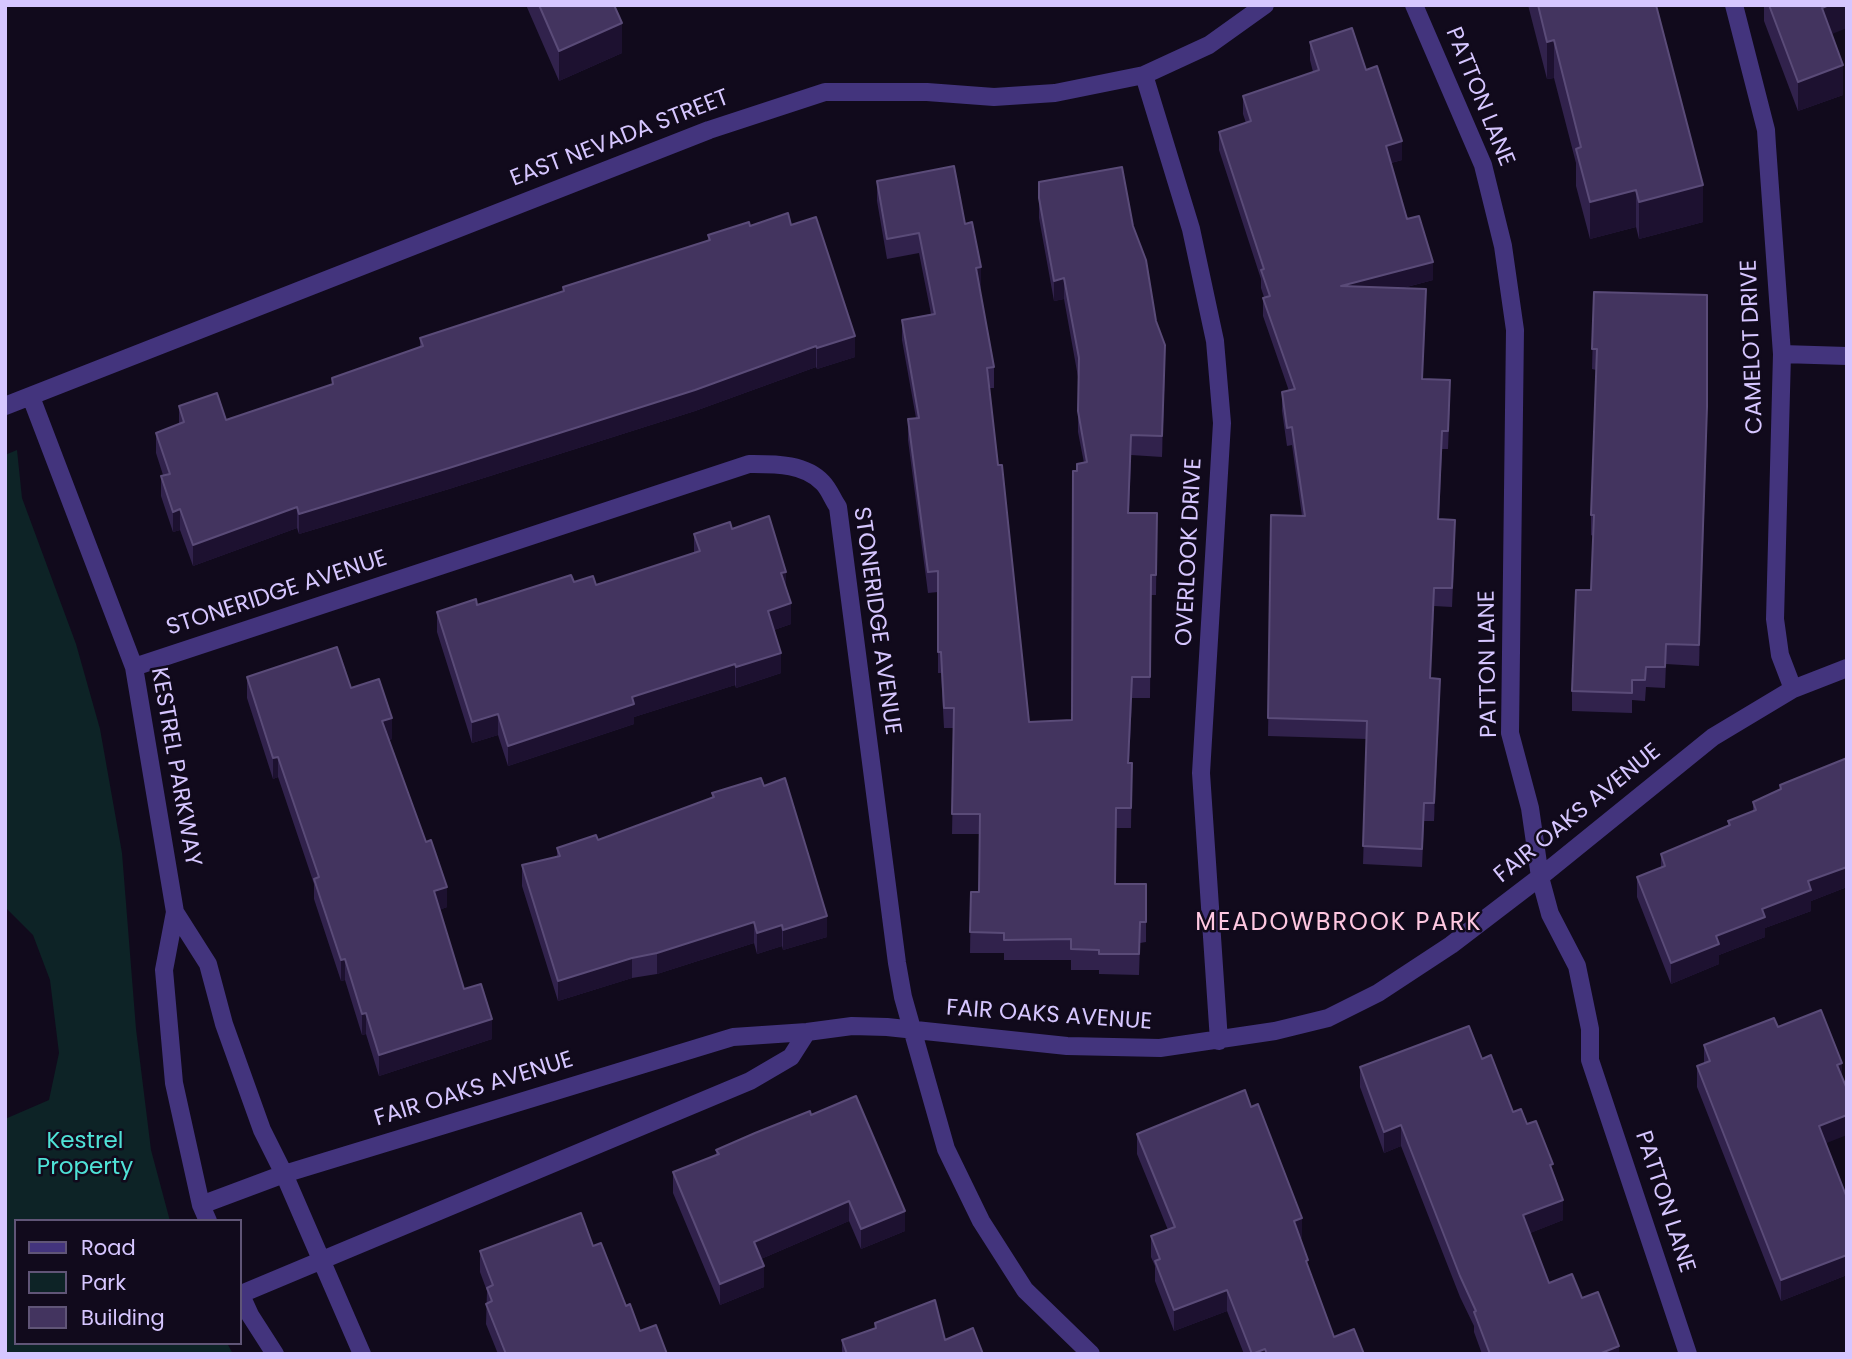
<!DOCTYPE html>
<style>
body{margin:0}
#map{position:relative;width:1852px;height:1359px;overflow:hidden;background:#110a1c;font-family:Poppins,sans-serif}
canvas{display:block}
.frame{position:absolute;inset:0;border:7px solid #d6c6ff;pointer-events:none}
.legend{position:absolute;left:14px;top:1219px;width:228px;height:126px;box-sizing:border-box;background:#110a1c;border:2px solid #605577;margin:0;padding:9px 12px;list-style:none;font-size:21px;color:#d6c6ff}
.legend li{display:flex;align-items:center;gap:14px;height:35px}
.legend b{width:35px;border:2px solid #605577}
</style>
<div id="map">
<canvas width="1852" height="1359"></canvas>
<div class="frame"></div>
<ul class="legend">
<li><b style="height:9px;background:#43347d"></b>Road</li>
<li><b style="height:19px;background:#0d2326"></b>Park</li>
<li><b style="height:19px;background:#43345f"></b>Building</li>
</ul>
</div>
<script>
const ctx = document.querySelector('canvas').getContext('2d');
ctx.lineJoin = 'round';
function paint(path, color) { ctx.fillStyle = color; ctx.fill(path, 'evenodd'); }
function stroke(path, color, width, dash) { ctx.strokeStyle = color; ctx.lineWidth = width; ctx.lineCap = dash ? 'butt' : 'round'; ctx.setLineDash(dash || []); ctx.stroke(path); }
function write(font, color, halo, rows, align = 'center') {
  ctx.font = font + ' Poppins,sans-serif'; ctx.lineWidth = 5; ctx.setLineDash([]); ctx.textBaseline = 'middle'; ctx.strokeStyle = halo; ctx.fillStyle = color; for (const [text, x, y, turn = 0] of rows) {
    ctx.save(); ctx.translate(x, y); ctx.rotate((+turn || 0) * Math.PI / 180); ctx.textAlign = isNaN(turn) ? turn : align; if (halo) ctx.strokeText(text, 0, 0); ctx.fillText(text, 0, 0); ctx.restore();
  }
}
paint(new Path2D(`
 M 17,450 L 22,498 L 76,644 L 100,729 L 122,853 L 136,1029 L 151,1150 L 170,1221 L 16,1221 L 16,1343 L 227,1343 L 233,1354 L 5,1354 L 5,1119 L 49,1100 L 59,1053 L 50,980 L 33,935 L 5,907 L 5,455 Z`), '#0d2326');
stroke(new Path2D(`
 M 1414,5 L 1483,165 L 1503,246 L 1515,330 L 1510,733 L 1530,808 L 1540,877 L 1550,914 L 1577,966 L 1590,1029 L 1590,1060 L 1688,1354
 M 1734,5 L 1766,130 L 1767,146 L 1782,354 L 1775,619 L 1780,655 L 1793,689
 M 1144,75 L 1191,229 L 1215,341 L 1222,423 L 1201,773 L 1219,1041
 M 1782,354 L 1847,356
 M 31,397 L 134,667 L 175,912 L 164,970 L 174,1083 L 201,1205 L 208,1221
 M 5,406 L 709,130 L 825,92 L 927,92 L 994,97 L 1055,93 L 1144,75 L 1209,45 L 1265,5
 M 134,667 L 749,464 C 774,464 805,463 823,483 C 829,489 833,500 838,507 L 897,963 L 903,997 L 946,1149 L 981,1221 L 1025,1290 L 1091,1354
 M 175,912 L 208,964 L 224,1024 L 262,1130 L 284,1174 L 362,1354
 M 201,1205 L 284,1174 L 733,1037 L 807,1032 L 852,1026 L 887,1027 L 1067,1046 L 1160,1048 L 1275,1031 L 1328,1018 L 1378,993 L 1451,945 L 1540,877 L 1713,737 L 1793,689 L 1847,668
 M 240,1293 L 250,1315 L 275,1354
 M 241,1294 L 750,1081 L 791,1057 L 807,1032`), '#43347d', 18);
paint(new Path2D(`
 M 526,5 L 614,5 L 622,53 L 559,81 Z
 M 1528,5 L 1656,5 L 1703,222 L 1639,239 L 1636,227 L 1590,239 L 1576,186 L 1576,163 L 1554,78 L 1547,79 Z
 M 1764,5 L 1847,5 L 1831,34 L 1843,95 L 1798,111 L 1764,21 Z
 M 1310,42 L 1366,70 L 1402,160 L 1391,163 L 1407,219 L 1433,280 L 1403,288 L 1426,307 L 1422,379 L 1450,398 L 1448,449 L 1442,449 L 1439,519 L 1455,538 L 1452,607 L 1434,606 L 1430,678 L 1440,697 L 1434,821 L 1424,821 L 1422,867 L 1363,864 L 1367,739 L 1268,736 L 1271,515 L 1302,516 L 1292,445 L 1287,446 L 1282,411 L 1282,392 L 1289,391 L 1263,316 L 1263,298 L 1264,297 L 1261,288 L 1261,279 L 1219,150 L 1219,132 L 1246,123 L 1243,114 L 1243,96 L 1313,72 L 1310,60 Z
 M 877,181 L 965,224 L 981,288 L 980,288 L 994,367 L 994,388 L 989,388 L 1029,722 L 1072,720 L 1077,471 L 1084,463 L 1078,432 L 1078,377 L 1064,299 L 1054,301 L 1039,218 L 1039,182 L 1133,226 L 1156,321 L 1165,365 L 1162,457 L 1131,455 L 1129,513 L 1157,513 L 1156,595 L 1151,595 L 1150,698 L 1132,698 L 1129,763 L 1132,763 L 1131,828 L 1116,828 L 1115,884 L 1146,884 L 1146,942 L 1140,943 L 1139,975 L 1099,974 L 1099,970 L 1071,970 L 1071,960 L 1004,960 L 1004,953 L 970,953 L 971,892 L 979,892 L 980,834 L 952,834 L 954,728 L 944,728 L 941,673 L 938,673 L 938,592 L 928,593 L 908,440 L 908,419 L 916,418 L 902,340 L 902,320 L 931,314 L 919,253 L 887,259 L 877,201 Z
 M 791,225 L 855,357 L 817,369 L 816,367 L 695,411 L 449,489 L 299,534 L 297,528 L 193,566 L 180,530 L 173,532 L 161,496 L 161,476 L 163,475 L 156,453 L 156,433 L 179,424 L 179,406 L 226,420 L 332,385 L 332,378 L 420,347 L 420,338 L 563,292 L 563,287 L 708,241 L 708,235 L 750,226 Z
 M 1594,292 L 1707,427 L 1699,666 L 1666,664 L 1665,688 L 1646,687 L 1645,701 L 1632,700 L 1632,713 L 1572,711 L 1572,691 L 1591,590 L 1593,536 L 1591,535 L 1591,515 L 1596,370 L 1592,369 Z
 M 732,529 L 786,589 L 791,624 L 774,630 L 781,673 L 736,688 L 735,685 L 634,717 L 634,724 L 508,766 L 498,735 L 472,743 L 437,632 L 437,612 L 477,605 L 574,582 L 596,585 L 694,553 L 694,534 Z
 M 247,677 L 351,688 L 392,739 L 389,740 L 447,907 L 439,910 L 464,989 L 492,1039 L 379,1076 L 366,1034 L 362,1035 L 345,980 L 341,981 L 314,899 L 314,884 L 278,777 L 273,779 L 247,698 Z
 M 1847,758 L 1847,887 L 1811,901 L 1811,911 L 1765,928 L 1765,937 L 1719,955 L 1719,964 L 1671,984 L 1637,897 L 1637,877 L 1661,868 L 1661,854 L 1728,826 L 1728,821 L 1753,812 L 1753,802 L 1780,790 L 1780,785 Z
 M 764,786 L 827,937 L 783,950 L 782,946 L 757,954 L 754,943 L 657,974 L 632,978 L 558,1001 L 522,886 L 522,865 L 557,857 L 557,848 L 598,840 L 680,811 L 712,798 L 712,793 Z
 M 1704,1045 L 1826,1143 L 1847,1198 L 1847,1275 L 1781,1301 L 1697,1087 L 1697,1066 L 1704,1064 Z
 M 1482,1059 L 1513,1112 L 1527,1124 L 1553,1174 L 1563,1220 L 1530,1233 L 1549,1283 L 1582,1298 L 1619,1354 L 1482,1354 L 1474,1332 L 1474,1326 L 1460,1297 L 1401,1146 L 1384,1153 L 1360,1087 L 1360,1067 Z
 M 811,1115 L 905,1231 L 861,1249 L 849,1221 L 761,1259 L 764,1287 L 720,1305 L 673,1193 L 673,1172 L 716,1155 L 716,1150 Z
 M 1137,1134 L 1302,1238 L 1300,1238 L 1308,1267 L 1334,1337 L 1364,1354 L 1244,1354 L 1227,1311 L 1174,1331 L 1155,1281 L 1155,1266 L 1151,1257 L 1151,1236 L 1168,1230 L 1137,1154 Z
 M 593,1246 L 640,1331 L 667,1354 L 498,1354 L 486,1324 L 487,1291 L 480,1272 L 480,1251 Z
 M 875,1323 L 945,1340 L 983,1354 L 842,1354 L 842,1340 L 875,1328 Z`), '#31224c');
paint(new Path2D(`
 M 1829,5 L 1847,5 L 1847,28 L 1822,38 L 1822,8 Z
 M 622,23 L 622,53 L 559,81 L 559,51 Z
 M 1554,40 L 1554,78 L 1547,79 L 1547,42 Z
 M 1843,65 L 1843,95 L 1798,111 L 1798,82 Z
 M 1402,141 L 1402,160 L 1386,164 L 1386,146 Z
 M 1703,185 L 1703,222 L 1639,239 L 1639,202 Z
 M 1636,190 L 1636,227 L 1590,239 L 1590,202 Z
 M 1433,262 L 1433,280 L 1341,304 L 1341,286 Z
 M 981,267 L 981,288 L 976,289 L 976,268 Z
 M 1064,278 L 1064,299 L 1054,301 L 1054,281 Z
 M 1426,289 L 1426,307 L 1422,397 L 1422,379 Z
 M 1707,295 L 1707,427 L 1699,666 L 1699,645 Z
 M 855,336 L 855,357 L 817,369 L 817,348 Z
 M 1165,345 L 1165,365 L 1162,457 L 1162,436 Z
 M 816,346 L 816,367 L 695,411 L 449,489 L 299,534 L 299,514 Z
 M 1131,435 L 1131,455 L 1128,534 L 1128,513 Z
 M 297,507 L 297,528 L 193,566 L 193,545 Z
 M 180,509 L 180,530 L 173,532 L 173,512 Z
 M 786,572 L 786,592 L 781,573 Z
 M 1434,588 L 1434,606 L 1430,696 L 1430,678 Z
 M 791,603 L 791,624 L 768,632 L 768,611 Z
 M 781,653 L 781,673 L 736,688 L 736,667 Z
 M 735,664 L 735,685 L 634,717 L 634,724 L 508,766 L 508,746 L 632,697 Z
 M 1132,677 L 1132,698 L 1128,783 L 1128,763 Z
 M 1440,679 L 1440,697 L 1434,821 L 1434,803 Z
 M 498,714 L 498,735 L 472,743 L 472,722 Z
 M 392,718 L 392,739 L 382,742 L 382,721 Z
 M 278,757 L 278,777 L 273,779 L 273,758 Z
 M 1847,867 L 1847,887 L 1811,901 L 1811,911 L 1765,928 L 1765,937 L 1719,955 L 1719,964 L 1671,984 L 1671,963 L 1808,881 Z
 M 447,887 L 447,907 L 434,912 L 434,891 Z
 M 827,916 L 827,937 L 783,950 L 783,930 Z
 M 754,922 L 754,943 L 657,974 L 657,953 Z
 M 782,925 L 782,946 L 757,954 L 757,933 Z
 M 632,958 L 632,978 L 558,1001 L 558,981 Z
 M 345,959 L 345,980 L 341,981 L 341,960 Z
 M 366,1013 L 366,1034 L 362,1035 L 362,1014 Z
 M 492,1019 L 492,1039 L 379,1076 L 379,1055 Z
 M 1842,1063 L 1842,1083 L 1837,1065 Z
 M 1847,1115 L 1847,1135 L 1819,1146 L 1819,1126 Z
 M 1401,1125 L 1401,1146 L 1384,1153 L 1384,1132 Z
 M 1563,1200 L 1563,1220 L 1523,1236 L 1523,1215 Z
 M 849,1201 L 849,1221 L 754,1262 L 754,1242 Z
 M 905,1211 L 905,1231 L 861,1249 L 861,1229 Z
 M 1302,1218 L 1302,1238 L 1294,1241 L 1294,1221 Z
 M 1847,1255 L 1847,1275 L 1781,1301 L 1781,1280 Z
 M 764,1266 L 764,1287 L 720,1305 L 720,1284 Z
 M 1227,1290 L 1227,1311 L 1174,1331 L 1174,1310 Z
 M 1619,1346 L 1619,1354 L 1599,1354 Z
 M 1265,1349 L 1265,1354 L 1253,1354 Z`), '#1d1130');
const building = new Path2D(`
 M 539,5 L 614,5 L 622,23 L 559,51 Z
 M 1538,5 L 1656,5 L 1703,185 L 1639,202 L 1636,190 L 1590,202 L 1576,149 L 1581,147 L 1554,40 L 1547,42 Z
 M 1769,5 L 1829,5 L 1822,8 L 1843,65 L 1798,82 Z
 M 1352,28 L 1366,70 L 1377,66 L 1402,141 L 1386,146 L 1407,219 L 1419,216 L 1433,262 L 1341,286 L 1426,289 L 1422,379 L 1450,380 L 1448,431 L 1442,431 L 1438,519 L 1455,520 L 1452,588 L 1434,588 L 1430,678 L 1440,679 L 1434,803 L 1424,803 L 1422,849 L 1363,846 L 1367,721 L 1268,718 L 1271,515 L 1305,516 L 1292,427 L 1287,428 L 1282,392 L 1295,389 L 1263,298 L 1270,296 L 1261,270 L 1264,269 L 1219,132 L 1251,121 L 1243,96 L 1319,70 L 1310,42 Z
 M 954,166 L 965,224 L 972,222 L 981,267 L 976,268 L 994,367 L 987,368 L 998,465 L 1002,465 L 1029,722 L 1072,720 L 1073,471 L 1077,471 L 1077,464 L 1087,462 L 1078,411 L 1079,358 L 1064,278 L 1054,281 L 1039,198 L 1039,182 L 1122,167 L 1133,226 L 1146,260 L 1156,321 L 1165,345 L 1162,436 L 1131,435 L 1128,513 L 1157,513 L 1156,575 L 1151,575 L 1150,677 L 1132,677 L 1128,763 L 1132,763 L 1131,808 L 1116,808 L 1115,884 L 1146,884 L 1146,922 L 1140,922 L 1139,954 L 1099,954 L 1099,950 L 1071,949 L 1071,939 L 1004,940 L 1004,933 L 970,932 L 971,892 L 979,892 L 980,814 L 952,814 L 954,708 L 944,708 L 941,652 L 938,652 L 938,571 L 928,572 L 908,419 L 919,418 L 902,320 L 935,314 L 919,233 L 887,239 L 877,181 Z
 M 788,213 L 791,225 L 816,217 L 855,336 L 817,348 L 816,346 L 695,390 L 449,468 L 299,514 L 297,507 L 193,545 L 180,509 L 173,512 L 161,476 L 170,474 L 156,433 L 184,422 L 179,406 L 217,393 L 226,420 L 333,384 L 332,378 L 423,346 L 420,338 L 564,291 L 563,287 L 710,240 L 708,235 L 749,222 L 750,226 Z
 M 1594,292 L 1707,295 L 1707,407 L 1699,645 L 1666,644 L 1665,667 L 1646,667 L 1645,680 L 1632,680 L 1632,693 L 1572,691 L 1576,590 L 1591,590 L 1594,515 L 1591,515 L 1597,349 L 1592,349 Z
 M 769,516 L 786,572 L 781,573 L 791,603 L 768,611 L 781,653 L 736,667 L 735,664 L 632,697 L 634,704 L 508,746 L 498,714 L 472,722 L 437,612 L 476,599 L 477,605 L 571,575 L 574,582 L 593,576 L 596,585 L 700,551 L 694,534 L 730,522 L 732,529 Z
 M 337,647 L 351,688 L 379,679 L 392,718 L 382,721 L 426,842 L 431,840 L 447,887 L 434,891 L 464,989 L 481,984 L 492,1019 L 379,1055 L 366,1013 L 362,1014 L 345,959 L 341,960 L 314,879 L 319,877 L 278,757 L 273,758 L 247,677 Z
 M 1847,758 L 1847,867 L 1808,881 L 1811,890 L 1762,909 L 1765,917 L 1716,936 L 1719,944 L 1671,963 L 1637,877 L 1665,866 L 1661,854 L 1730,825 L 1728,821 L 1756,810 L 1753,802 L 1781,789 L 1780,785 Z
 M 761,778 L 764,786 L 785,778 L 827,916 L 783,930 L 782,925 L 757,933 L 754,922 L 657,953 L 632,958 L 558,981 L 522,865 L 560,856 L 557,848 L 596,835 L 598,840 L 714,797 L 712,793 Z
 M 1821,1010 L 1842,1063 L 1837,1065 L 1847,1089 L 1847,1115 L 1819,1126 L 1847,1198 L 1847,1255 L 1781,1280 L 1697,1066 L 1710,1061 L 1704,1045 L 1774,1018 L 1778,1027 Z
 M 1469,1026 L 1482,1059 L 1491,1055 L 1513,1112 L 1521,1109 L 1527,1124 L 1536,1121 L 1553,1164 L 1550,1165 L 1563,1200 L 1523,1215 L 1549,1283 L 1572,1274 L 1582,1298 L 1598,1292 L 1619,1346 L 1599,1354 L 1490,1354 L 1474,1312 L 1476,1311 L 1460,1276 L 1401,1125 L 1384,1132 L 1360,1067 Z
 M 1245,1090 L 1251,1107 L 1258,1104 L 1302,1218 L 1294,1221 L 1308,1260 L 1306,1261 L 1334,1337 L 1354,1329 L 1364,1354 L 1267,1354 L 1265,1349 L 1252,1354 L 1227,1290 L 1174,1310 L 1155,1261 L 1160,1259 L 1151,1236 L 1175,1227 L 1137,1134 Z
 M 856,1096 L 905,1211 L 861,1229 L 849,1201 L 754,1242 L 764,1266 L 720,1284 L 673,1172 L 719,1154 L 716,1150 L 755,1133 L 810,1111 L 811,1115 Z
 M 581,1213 L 593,1246 L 601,1243 L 626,1306 L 630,1304 L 640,1331 L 656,1325 L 667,1354 L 506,1354 L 486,1304 L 492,1301 L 487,1288 L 493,1285 L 480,1251 Z
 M 935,1300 L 945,1340 L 973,1328 L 983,1354 L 847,1354 L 842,1340 L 876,1328 L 875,1323 Z`);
paint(building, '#43345f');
stroke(building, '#5a4b78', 2);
write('23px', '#d6c6ff', '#110a1c', [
 ["PATTON LANE",1479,97,68],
 ["EAST NEVADA STREET",620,139,-21],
 ["CAMELOT DRIVE",1753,347,-92],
 ["OVERLOOK DRIVE",1190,552,-87],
 ["STONERIDGE AVENUE",277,594,-18],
 ["STONERIDGE AVENUE",876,621,82],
 ["PATTON LANE",1489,664,-91],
 ["KESTREL PARKWAY",175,767,80],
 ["FAIR OAKS AVENUE",1578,814,-39],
 ["FAIR OAKS AVENUE",1049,1016,4],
 ["FAIR OAKS AVENUE",474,1090,-17],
 ["PATTON LANE",1664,1202,72]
]);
write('23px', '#4fe2d7', '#110a1c', [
 ["Kestrel",85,1142],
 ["Property",85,1168]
]);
ctx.letterSpacing = '2px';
write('24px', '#ffc8e1', '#110a1c', [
 ["MEADOWBROOK PARK",1339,924]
]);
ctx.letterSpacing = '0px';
</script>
